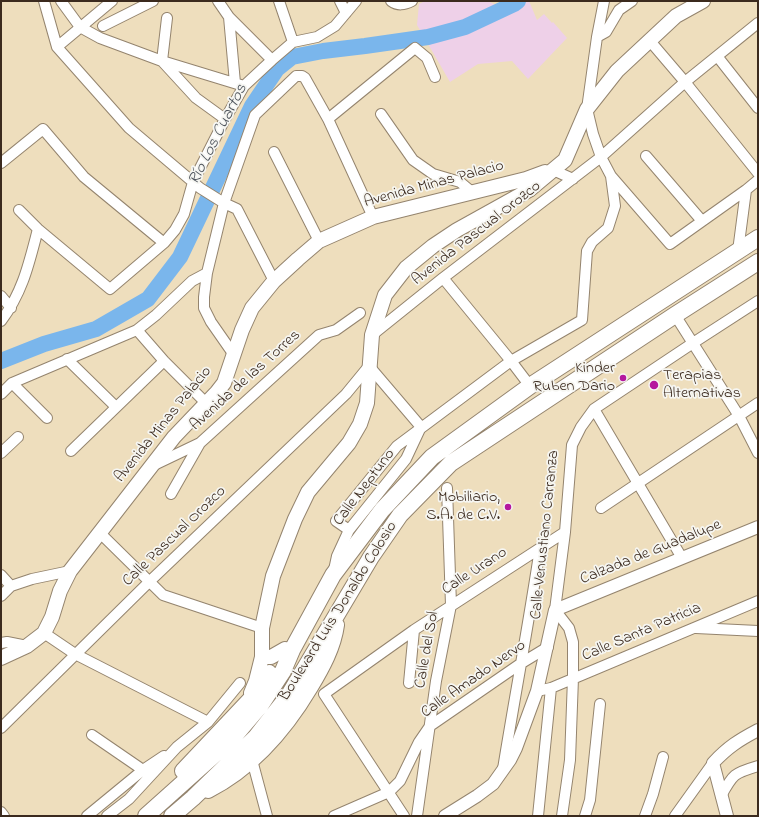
<!DOCTYPE html>
<meta charset="utf-8">
<style>
body{margin:0}
#map{position:relative;width:759px;height:817px;overflow:hidden;background:#eedebd;font-family:"Indie Flower",sans-serif}
canvas{display:block}
.frame{position:absolute;inset:0;border:2px solid #3b2a1e;pointer-events:none}
</style>
<div id="map">
<canvas width="759" height="817"></canvas>
<div class="frame"></div>
</div>
<script>
const ctx = document.querySelector('canvas').getContext('2d');
ctx.lineJoin = 'round';
function paint(path, color) { ctx.fillStyle = color; ctx.fill(path, 'evenodd'); }
function stroke(path, color, width, dash) { ctx.strokeStyle = color; ctx.lineWidth = width; ctx.lineCap = dash ? 'butt' : 'round'; ctx.setLineDash(dash || []); ctx.stroke(path); }
function write(font, color, halo, rows, align = 'center') {
  ctx.font = font + ' "Indie Flower",sans-serif'; ctx.lineWidth = 3.5; ctx.setLineDash([]); ctx.textBaseline = 'middle'; ctx.strokeStyle = halo; ctx.fillStyle = color; for (const [text, x, y, turn = 0] of rows) {
    ctx.save(); ctx.translate(x, y); ctx.rotate((+turn || 0) * Math.PI / 180); ctx.textAlign = isNaN(turn) ? turn : align; if (halo) ctx.strokeText(text, 0, 0); ctx.fillText(text, 0, 0); ctx.restore();
  }
}
paint(new Path2D(`
 M 425,1 L 488,1 L 504,9 L 521,1 L 529,1 L 537,20 L 544,14 L 552,23 L 553,22 L 567,38 L 528,79 L 512,61 L 478,64 L 450,82 L 417,25 L 419,4 Z`), '#eed0e8');
stroke(new Path2D(`
 M 1,361 L 44,344 L 96,329 L 148,299 L 180,257 L 252,106 L 277,69 L 292,57 L 323,51 L 365,46 L 428,37 L 465,27 L 514,4 L 518,1`), '#7ab6ec', 16);
const minor = new Path2D(`
 M 44,1 L 57,47 L 129,128 L 200,188 L 224,203 L 237,209 L 274,281
 M 61,1 L 80,27 L 100,38 L 162,61 L 244,86
 M 218,1 L 229,17 L 272,60
 M 279,1 L 293,42
 M 340,1 L 346,13
 M 391,1 C 398,6 404,5 412,1
 M 604,1 L 597,37 L 587,109 L 593,134 L 601,157 L 611,176 L 670,244 L 746,190 L 758,180
 M 229,17 L 235,83
 M 167,18 L 162,61 L 196,98 L 225,119
 M 103,26 L 153,1
 M 597,37 L 606,32 L 619,10 L 632,1
 M 650,41 L 685,82 L 758,173
 M 57,47 L 112,1
 M 717,56 L 758,108
 M 381,114 L 413,160 L 433,174 L 460,182 L 472,192
 M 328,119 L 415,48 L 427,58 L 435,77
 M 274,152 L 319,241
 M 646,156 L 702,221
 M 1,163 L 43,129 L 84,177 L 164,243
 M 553,170 L 573,179
 M 19,210 L 38,229 L 110,289 L 164,243 L 175,230 L 184,214 L 193,182 L 225,119 L 244,86 L 272,60 L 293,42 L 317,37 L 335,26 L 356,1
 M 738,251 L 746,190
 M 443,278 L 511,361 L 530,386
 M 1,296 L 11,308
 M 675,315 L 739,416 L 758,453
 M 1,321 C 23,292 29,263 38,229
 M 137,330 L 164,361 L 206,403
 M 372,335 L 443,278 L 601,157 L 685,82 L 758,23
 M 234,355 L 211,322 L 204,308 L 204,297 L 207,273 L 224,203 L 255,115 L 296,76 L 302,76 L 305,78 L 328,119 L 373,217
 M 67,359 L 116,407
 M 12,383 L 47,418
 M 1,394 L 12,383 L 137,330 L 156,315 L 192,281 L 207,273
 M 594,409 L 682,558
 M 71,451 L 164,361
 M 1,453 L 18,437
 M 154,465 L 200,443 L 319,335 L 336,330 L 360,313
 M 171,494 L 200,443
 M 601,508 L 758,403
 M 349,530 L 336,521 L 397,446 L 511,361 L 582,320 L 587,251 L 592,242 L 608,228 L 615,206 L 611,176
 M 99,532 L 163,595 L 262,628
 M 1,575 L 11,586
 M 1,596 L 11,586 L 32,579 L 70,571
 M 696,628 L 758,631
 M 44,633 L 75,654 L 208,722
 M 1,643 L 7,642 L 27,646
 M 409,683 L 414,630
 M 537,691 L 551,688 L 758,601
 M 1,728 L 149,582 L 346,394 L 369,366 L 421,427 L 406,459 L 349,530 L 337,556 L 334,570
 M 92,735 L 143,770
 M 252,760 L 267,816
 M 503,769 C 515,695 529,622 540,548
 M 721,796 C 733,774 734,773 758,766
 M 1,812 L 4,816
 M 87,816 L 143,770 L 164,756
 M 107,816 L 129,799 L 177,747 L 208,722 L 240,683
 M 334,816 L 389,792 L 400,781 L 419,742 L 430,726 L 520,664 L 548,647
 M 404,816 L 324,694 L 414,630 L 565,532
 M 417,816 L 436,681 L 451,605 L 447,488
 M 538,816 L 551,688
 M 562,816 L 570,760 L 573,678 L 573,642 L 569,628 L 555,610 L 565,532 L 572,445 L 581,427 L 594,409 L 693,343 L 758,301
 M 585,816 L 590,800 L 600,704
 M 645,816 L 653,794 L 663,757
 M 675,816 L 713,763`);
const tertiary = new Path2D(`
 M 445,816 L 477,796 L 493,784 L 510,760 L 516,748 L 537,691 L 555,610 L 758,527
 M 727,816 L 713,763 C 728,747 739,740 758,730`);
const secondary = new Path2D(`
 M 262,657 L 271,657 L 285,649
 M 1,658 L 27,646 L 44,633 L 52,617 L 60,591 L 70,571 L 174,437 L 217,392 L 224,383 L 242,330 L 252,308 L 274,281 L 298,259 L 319,241 L 373,217 L 526,179 L 545,172
 M 251,693 L 256,681 L 262,657 L 262,628 L 273,576 L 295,519 L 308,492 L 349,443 L 360,424 L 367,403 L 372,335 L 385,295 L 406,268 L 433,246 L 457,230 L 529,190 L 565,160 L 587,109 L 617,71 L 676,16 L 703,1`);
const trunk = new Path2D(`
 M 183,771 L 251,699 L 269,673
 M 208,790 C 253,767 285,729 310,687 C 322,667 333,647 336,625
 M 146,816 L 231,740 L 260,706 L 283,671 L 292,650 L 333,575 L 382,510 L 432,457 L 530,386 L 758,238
 M 172,816 L 193,798 L 256,737 L 289,695 L 371,557 L 400,515 L 451,463 L 675,315 L 758,262`);
stroke(minor, '#94846e', 12);
stroke(tertiary, '#94846e', 14);
stroke(secondary, '#94846e', 16);
stroke(trunk, '#94846e', 18);
stroke(minor, '#fff', 10);
stroke(tertiary, '#fff', 12);
stroke(secondary, '#fff', 14);
stroke(trunk, '#fff', 16);
for (const [x, y, r, color] of [
 [623,378,4,"#b5179e"],
 [654,385,5,"#b5179e"],
 [508,507,4,"#b5179e"]
]) { const dot = new Path2D(); dot.arc(x, y, r, 0, 2 * Math.PI); ctx.fillStyle = color; ctx.fill(dot); stroke(dot, '#f6f6f2', 1.5); }
write('16px', '#3b2a1e', '#f6f6f2', [
 ["Avenida Minas Palacio",434,185,-15],
 ["Avenida Pascual Orozco",477,234,-38],
 ["Avenida de las Torres",246,381,-42],
 ["Avenida Minas Palacio",164,425,-51],
 ["Calle Neptuno",365,488,-53],
 ["Calle Venustiano Carranza",546,535,-84],
 ["Calle Pascual Orozco",175,537,-44],
 ["Calzada de Guadalupe",651,553,-22],
 ["Calle Urano",475,572,-33],
 ["Boulevard Luis Donaldo Colosio",339,612,-58],
 ["Calle Santa Patricia",642,633,-23],
 ["Calle del Sol",428,650,-80],
 ["Calle Amado Nervo",474,680,-35]
]);
write('16px', '#3b2a1e', '#f6f6f2', [
 ["Kinder",615,369],
 ["Ruben Dario",615,387],
 ["Terapias",663,376,"left"],
 ["Alternativas",663,394,"left"],
 ["Mobiliario,",500,498],
 ["S.A. de C.V.",500,516]
], 'right');
write('italic 17px', '#4e545c', '#f6f6f2', [
 ["Río Los Cuartos",219,135,-63]
]);
</script>
